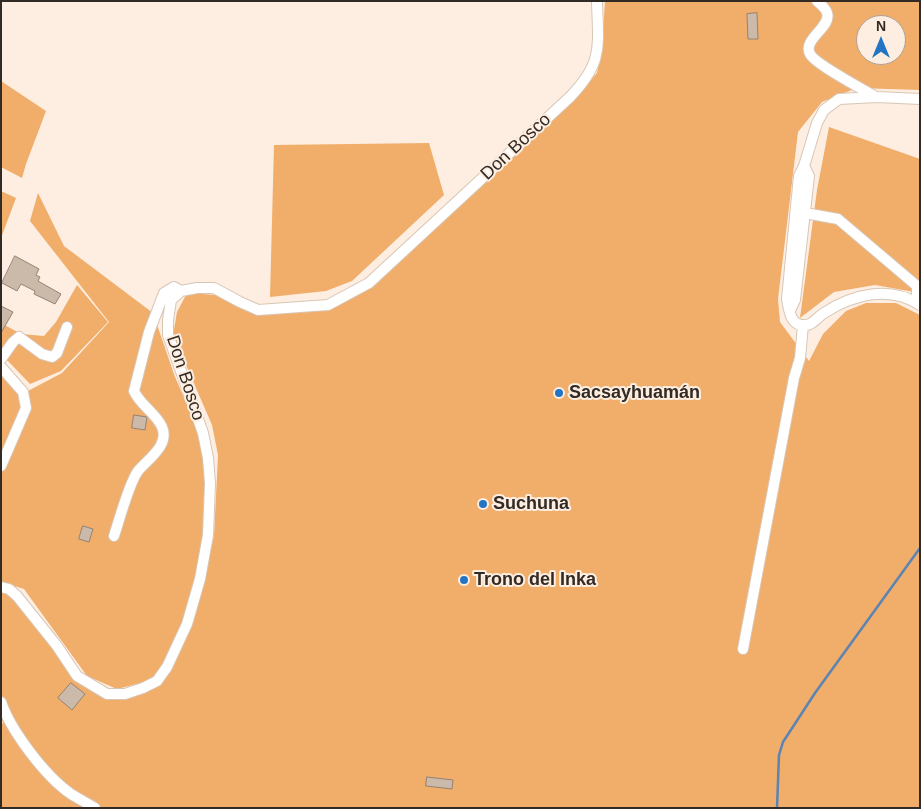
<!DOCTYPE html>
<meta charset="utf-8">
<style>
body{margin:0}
#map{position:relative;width:921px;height:809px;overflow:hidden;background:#fdeee1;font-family:Arial,sans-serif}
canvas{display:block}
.frame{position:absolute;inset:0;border:2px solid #322b25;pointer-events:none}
.north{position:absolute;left:856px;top:15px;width:50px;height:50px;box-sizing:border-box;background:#fdeee1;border:1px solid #aca096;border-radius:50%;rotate:0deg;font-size:14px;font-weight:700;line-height:20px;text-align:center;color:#322b25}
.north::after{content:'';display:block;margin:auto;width:18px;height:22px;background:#2374c2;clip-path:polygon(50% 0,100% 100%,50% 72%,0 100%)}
</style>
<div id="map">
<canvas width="921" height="809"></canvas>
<div class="frame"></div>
<div class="north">N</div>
</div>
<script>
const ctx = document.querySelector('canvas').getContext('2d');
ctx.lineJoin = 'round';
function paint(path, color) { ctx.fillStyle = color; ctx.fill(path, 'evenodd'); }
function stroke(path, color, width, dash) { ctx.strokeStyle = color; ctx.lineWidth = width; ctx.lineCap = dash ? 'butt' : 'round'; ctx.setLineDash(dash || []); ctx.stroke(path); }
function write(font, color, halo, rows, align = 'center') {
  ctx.font = font + ' Arial,sans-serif'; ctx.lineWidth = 4; ctx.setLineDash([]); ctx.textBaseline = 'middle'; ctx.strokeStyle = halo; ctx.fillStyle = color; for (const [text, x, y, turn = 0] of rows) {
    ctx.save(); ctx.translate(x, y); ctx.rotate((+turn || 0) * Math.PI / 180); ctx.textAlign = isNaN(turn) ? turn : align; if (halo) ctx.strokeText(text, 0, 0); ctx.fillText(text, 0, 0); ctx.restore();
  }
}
paint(new Path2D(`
 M 605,1 L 920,1 L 920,90 L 857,88 L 822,102 L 798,132 L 778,299 L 780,322 L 809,361 L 823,334 L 846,311 L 866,303 L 896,303 L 920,315 L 920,808 L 1,808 L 1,724 L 3,723 L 1,717 L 5,722 L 10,719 L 1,697 L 1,590 L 8,591 L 80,682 L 116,699 L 157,687 L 196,614 L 214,536 L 218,455 L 212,425 L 173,335 L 177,312 L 187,293 L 231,296 L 274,311 L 328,306 L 369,284 L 579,93 L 597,73 L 602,48 ZM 866,25 L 896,25 L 896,55 L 866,55 Z
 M 1,81 L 46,111 L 26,164 L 22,178 L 1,167 Z
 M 829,127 L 920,159 L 920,293 L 875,285 L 834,292 L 800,318 L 817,190 Z
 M 429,143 L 444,195 L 352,281 L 326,291 L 270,297 L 274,145 Z
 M 1,191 L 16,198 L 1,238 Z
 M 38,193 L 64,246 L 153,313 L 175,377 L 193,418 L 206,467 L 206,522 L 200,564 L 186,617 L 156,679 L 117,689 L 87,676 L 24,589 L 1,582 L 1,372 L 26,392 L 62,373 L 109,322 L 30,221 Z
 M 77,285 L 108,322 L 61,371 L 30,384 L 8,361 L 1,357 L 1,323 L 21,334 L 44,336 L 56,322 Z`), '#f1ad6a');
stroke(new Path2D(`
 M 777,808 L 779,755 L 783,742 L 815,693 L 920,548`), '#5b84b2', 2.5);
const building = new Path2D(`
 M 757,13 L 758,39 L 748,39 L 747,14 Z
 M 15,256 L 39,269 L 36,275 L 40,277 L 38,281 L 61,294 L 55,304 L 34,294 L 35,291 L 21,284 L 17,291 L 2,283 Z
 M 1,306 L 13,312 L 1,333 Z
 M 134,415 L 147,417 L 145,430 L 132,428 Z
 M 83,526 L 93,529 L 89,542 L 79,539 Z
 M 71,683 L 85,694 L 72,710 L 58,698 Z
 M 427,777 L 453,780 L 452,789 L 426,786 Z`);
paint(building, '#cbb9a9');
stroke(building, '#948374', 1);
const minor = new Path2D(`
 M 817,1 C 820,4 826,8 827,13 C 832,27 802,39 810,54 C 815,64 864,90 876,97
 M 920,99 L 877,97 L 839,99 L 824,110 L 817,123 L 804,166 L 799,176 L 787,299 C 789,309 790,323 801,325 C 812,327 816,318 824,313 C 853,294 890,285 920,305
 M 805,213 L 838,219 L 917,286 L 917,303
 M 790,311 L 795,300 L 809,176 L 804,166
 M 1,359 L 13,342 L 19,337 L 42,354 L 52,357 L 57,353 L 67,327
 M 1,367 L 23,392 L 26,408 L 1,466
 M 114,536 C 119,521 129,483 138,471 C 148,459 170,445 162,427 C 156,413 140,405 134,391 L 149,332 L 164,293 L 174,287 L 181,291
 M 1,587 L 9,589 L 17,596 L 57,646 L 77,676 L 107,694 L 125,694 L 143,688 L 157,681 L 167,667 L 187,624 L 200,579 L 208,535 L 210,483 L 208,458 L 203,433 L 168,335 L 168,320 L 171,300 L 181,291 L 197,288 L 214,288 L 240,302 L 258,310 L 328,305 L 369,283 L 570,97 C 604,62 598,46 597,1
 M 743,649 L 794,378 L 800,358 L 803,325
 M 1,702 C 11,731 45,776 71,794 C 79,799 87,803 95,808`);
stroke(minor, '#d8c6b5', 12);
stroke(minor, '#fff', 10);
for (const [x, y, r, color] of [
 [559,393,5,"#2374c2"],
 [483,504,5,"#2374c2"],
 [464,580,5,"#2374c2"]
]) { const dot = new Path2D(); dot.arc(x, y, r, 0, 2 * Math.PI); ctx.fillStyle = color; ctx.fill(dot); stroke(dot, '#fdeee1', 2); }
write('18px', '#322b25', '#fdeee1', [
 ["Don Bosco",516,147,-43],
 ["Don Bosco",185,378,72]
]);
write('bold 18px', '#322b25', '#fdeee1', [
 ["Sacsayhuamán",569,393],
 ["Suchuna",493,504],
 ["Trono del Inka",474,580]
], 'left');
</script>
